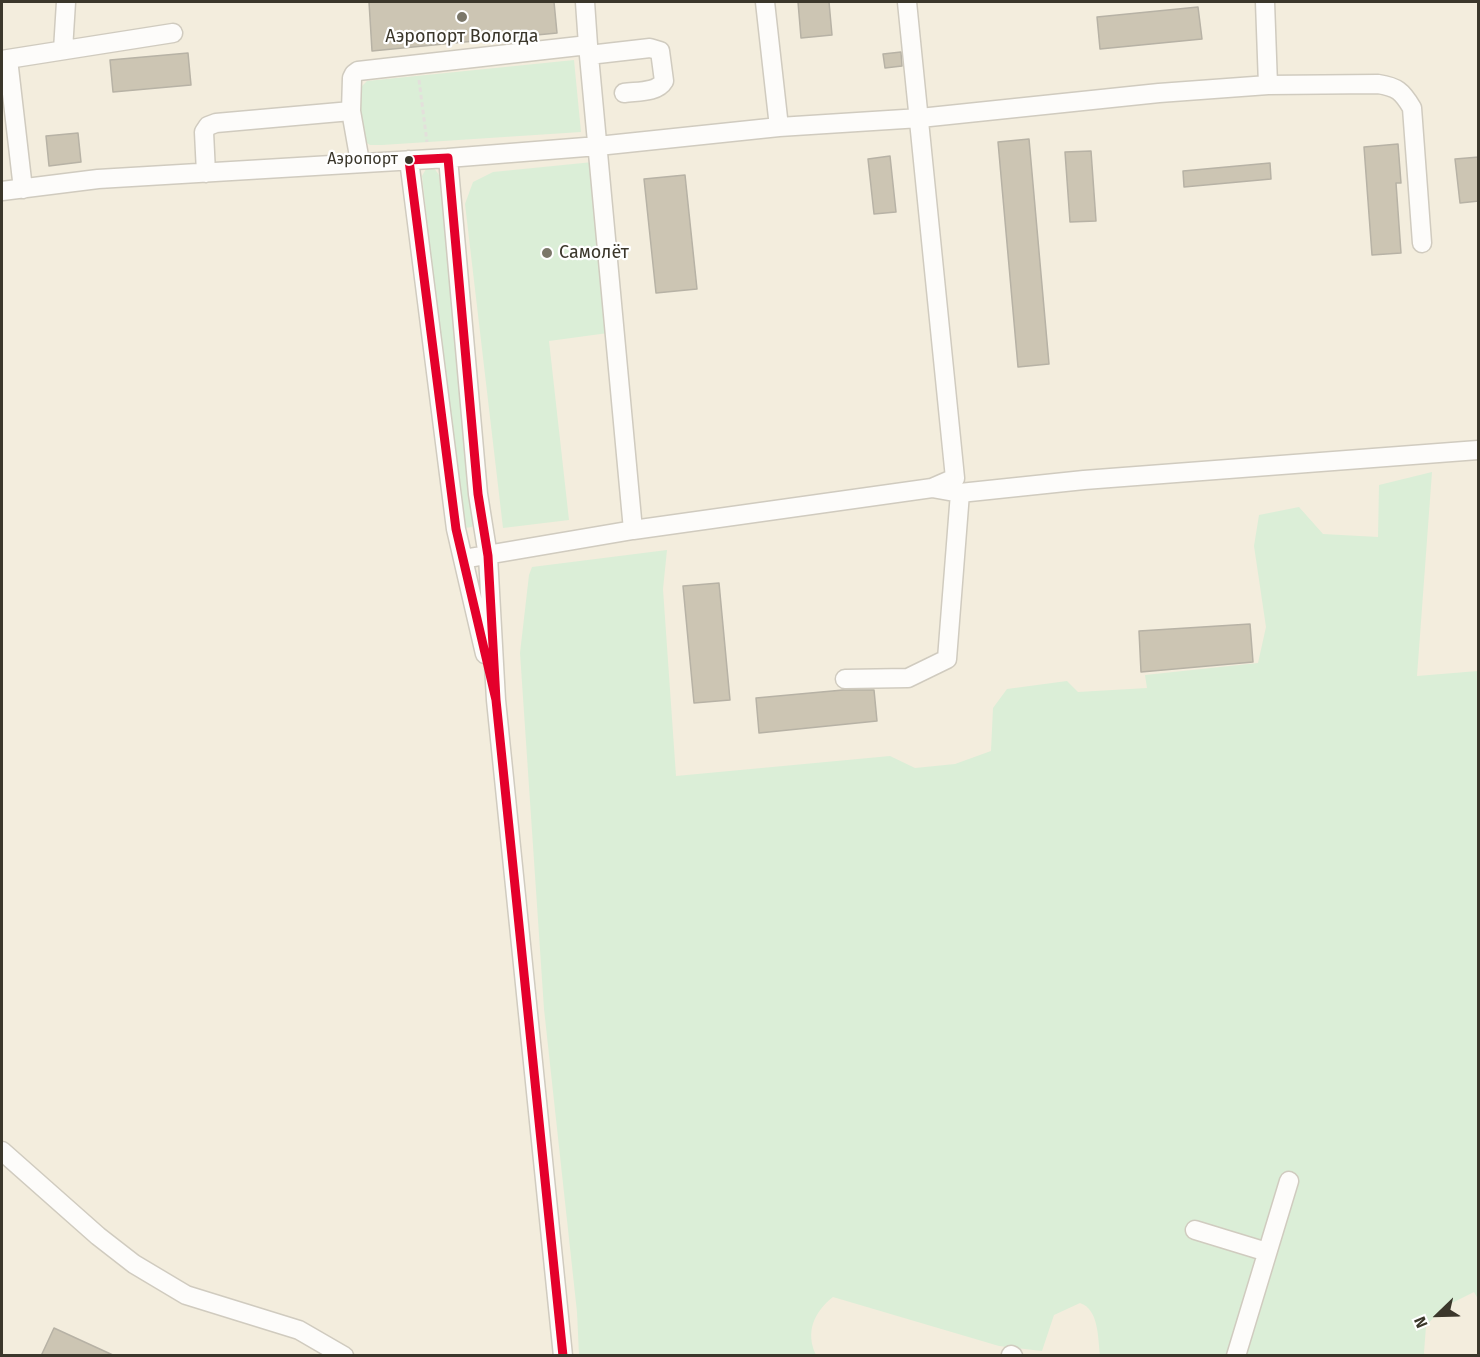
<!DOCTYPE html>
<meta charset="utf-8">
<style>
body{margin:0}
#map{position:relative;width:1480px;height:1357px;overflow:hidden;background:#f3eddd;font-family:"Fira Sans",sans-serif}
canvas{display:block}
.frame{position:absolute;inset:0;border:3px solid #3b372b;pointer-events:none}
.north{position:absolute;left:1408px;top:1285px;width:60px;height:60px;-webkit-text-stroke:4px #fff;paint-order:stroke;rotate:247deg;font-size:16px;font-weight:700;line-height:24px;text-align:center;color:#3b372b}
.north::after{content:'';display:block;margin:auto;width:21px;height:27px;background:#3b372b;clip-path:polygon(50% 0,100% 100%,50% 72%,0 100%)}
</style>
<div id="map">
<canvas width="1480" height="1357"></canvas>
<div class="frame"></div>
<div class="north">N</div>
</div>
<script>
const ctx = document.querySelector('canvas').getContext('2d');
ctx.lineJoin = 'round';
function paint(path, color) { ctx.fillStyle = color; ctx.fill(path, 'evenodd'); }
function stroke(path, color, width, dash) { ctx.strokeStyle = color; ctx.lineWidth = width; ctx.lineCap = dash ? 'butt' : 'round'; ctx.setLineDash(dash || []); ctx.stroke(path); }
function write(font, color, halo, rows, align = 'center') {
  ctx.font = font + ' "Fira Sans",sans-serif'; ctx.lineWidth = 4.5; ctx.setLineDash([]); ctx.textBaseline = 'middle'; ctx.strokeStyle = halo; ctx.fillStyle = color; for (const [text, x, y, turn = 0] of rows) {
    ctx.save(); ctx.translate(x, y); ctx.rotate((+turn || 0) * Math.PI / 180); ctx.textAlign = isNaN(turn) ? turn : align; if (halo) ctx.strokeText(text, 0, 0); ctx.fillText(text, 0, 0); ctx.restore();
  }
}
paint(new Path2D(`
 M 574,60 L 581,132 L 382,145 L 370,145 L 364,141 L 357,95 L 361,87 L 367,81 Z
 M 593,162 L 608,333 L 549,341 L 569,520 L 503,528 L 465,204 L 473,182 L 493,172 Z
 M 434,168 L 439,175 L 475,519 L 472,527 L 465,528 L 461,522 L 422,176 L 426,169 Z
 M 1432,472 L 1417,676 L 1478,671 L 1478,1299 L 1474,1292 L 1442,1308 L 1426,1326 L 1424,1353 L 1425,1355 L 1100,1355 C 1098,1339 1099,1309 1080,1303 L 1054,1315 L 1042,1351 L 999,1346 L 833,1297 C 814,1312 805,1332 816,1355 L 579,1355 L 577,1312 L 544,1009 L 520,653 L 529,575 L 532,567 L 667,550 L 663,589 L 676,776 L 890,756 L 915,768 L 955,764 L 991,751 L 993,708 L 1007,689 L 1067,681 L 1078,692 L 1147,688 L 1145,675 L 1258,663 L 1266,627 L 1254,546 L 1259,515 L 1299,507 L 1323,534 L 1378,537 L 1379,485 Z`), '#dbeed7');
const building = new Path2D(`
 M 369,2 L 554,2 L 557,33 L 372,51 Z
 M 798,2 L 829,2 L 832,35 L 801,38 Z
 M 1198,7 L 1202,39 L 1100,49 L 1097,17 Z
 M 901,52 L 902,66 L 885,68 L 883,54 Z
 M 188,53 L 191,85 L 113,92 L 110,60 Z
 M 78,133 L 81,162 L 49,166 L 46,136 Z
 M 1029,139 L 1049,364 L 1018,367 L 998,142 Z
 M 1398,144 L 1401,183 L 1396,183 L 1401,253 L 1372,255 L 1364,147 Z
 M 1091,151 L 1096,221 L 1070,222 L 1065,152 Z
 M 890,156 L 896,212 L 874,214 L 868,159 Z
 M 1479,157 L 1479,201 L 1460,203 L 1455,159 Z
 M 1270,163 L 1271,179 L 1184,187 L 1183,171 Z
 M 685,175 L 697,289 L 656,293 L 644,179 Z
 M 719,583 L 730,700 L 694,703 L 683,586 Z
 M 1250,624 L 1253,662 L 1141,672 L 1139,631 Z
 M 843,690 L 874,690 L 877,721 L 759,733 L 756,698 Z
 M 54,1328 L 115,1356 L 41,1356 Z`);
paint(building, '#ccc5b3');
stroke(building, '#b7b2a5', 1.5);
const minor = new Path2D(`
 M 585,2 L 588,45
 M 765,2 L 779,127
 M 1265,2 L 1268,85
 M 63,50 L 66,2
 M 589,55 L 650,48 L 660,51 L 664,81 C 657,93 637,91 624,93
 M 8,59 L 173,33
 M 2,60 L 8,59 L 23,189
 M 448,158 L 478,494 L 488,556 L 496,700 L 563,1356
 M 409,160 L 456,529 L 485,654
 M 360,162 L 351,111 L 352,78 L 354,74 L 358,71 L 588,45 L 633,530
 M 206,173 L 204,132 L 208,126 L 216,123 L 351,111
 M 2,191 L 98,179 L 448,158 L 598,146 L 779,127 L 920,118 L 1159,93 L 1268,85 L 1378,84 C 1397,87 1402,91 1412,108 L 1422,243
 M 932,488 L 960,493 L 1084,480 L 1478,450
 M 463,559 L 633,530 L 932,488 L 955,478 L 907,2
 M 845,679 L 908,678 L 947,659 L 960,493
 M 2,1151 L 98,1236 L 134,1264 L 186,1295 L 299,1330 L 344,1356
 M 1195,1230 L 1267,1252
 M 1011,1355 L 1013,1356
 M 1236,1356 L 1289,1181`);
stroke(minor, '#d0cbbf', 21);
stroke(new Path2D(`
 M 419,80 L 427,142`), '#e3e0db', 3, [4.5, 3]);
stroke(minor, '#fdfcfa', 18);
stroke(new Path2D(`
 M 448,158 L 478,494 L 488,556 L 496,700 L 456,529 L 409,160 Z
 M 496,700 L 563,1356`), '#e4002b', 9);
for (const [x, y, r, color] of [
 [462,17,6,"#7b7769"],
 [409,160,5,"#3b372b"],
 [547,253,6,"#7b7769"]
]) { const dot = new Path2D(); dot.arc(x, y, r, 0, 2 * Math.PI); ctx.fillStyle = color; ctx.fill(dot); stroke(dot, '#fff', 2); }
write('16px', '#3b372b', '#fff', [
 ["Аэропорт",398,160]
], 'right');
write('18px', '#3b372b', '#fff', [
 ["Аэропорт Вологда",462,37],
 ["Самолёт",559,253,"left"]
]);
</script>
